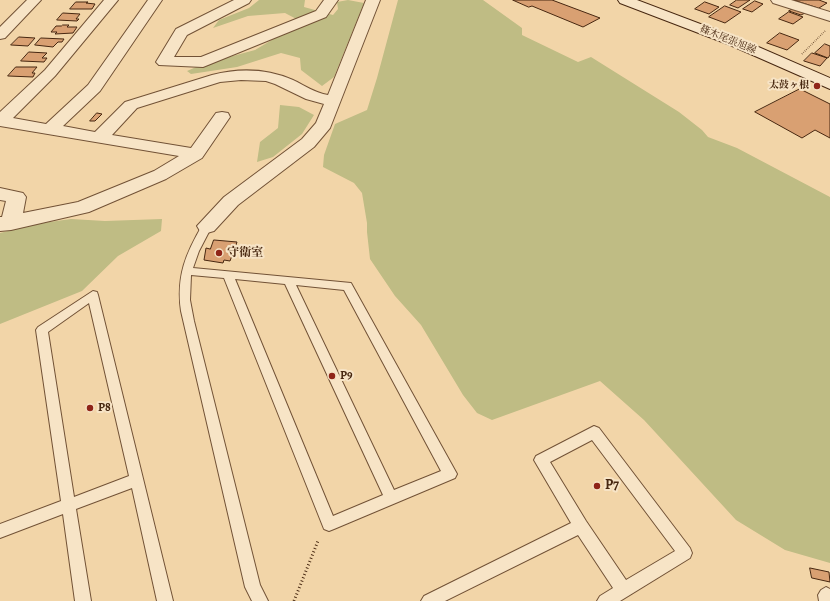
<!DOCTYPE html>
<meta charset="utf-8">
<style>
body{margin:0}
canvas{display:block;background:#f2d5a8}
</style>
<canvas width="830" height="601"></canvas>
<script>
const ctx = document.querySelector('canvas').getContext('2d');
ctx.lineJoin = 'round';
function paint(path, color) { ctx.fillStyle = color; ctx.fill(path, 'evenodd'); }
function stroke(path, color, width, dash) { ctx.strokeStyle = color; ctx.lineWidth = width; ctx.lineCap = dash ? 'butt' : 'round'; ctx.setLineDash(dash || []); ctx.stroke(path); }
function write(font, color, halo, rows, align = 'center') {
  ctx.font = font + ' Alegreya,"Noto Serif JP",serif'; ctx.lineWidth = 4; ctx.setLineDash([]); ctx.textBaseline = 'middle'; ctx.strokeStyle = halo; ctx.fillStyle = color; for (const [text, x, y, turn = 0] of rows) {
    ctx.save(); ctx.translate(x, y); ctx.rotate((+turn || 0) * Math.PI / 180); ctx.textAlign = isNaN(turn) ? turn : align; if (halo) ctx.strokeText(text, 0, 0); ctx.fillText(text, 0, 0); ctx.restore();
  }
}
paint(new Path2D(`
 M 259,0 L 305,0 L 304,7 L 333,15 L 338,9 L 337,2 L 348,0 L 364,3 L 334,77 L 322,86 L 301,70 L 300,58 L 281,53 L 237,67 L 191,74 L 187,71 L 203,64 L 255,50 L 302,22 L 285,13 L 248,16 L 213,28 L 219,20 L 249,8 Z
 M 398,0 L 483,0 L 522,28 L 522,35 L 578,62 L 591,57 L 679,112 L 702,130 L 708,137 L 737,148 L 830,197 L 830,563 L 785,550 L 736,520 L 644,420 L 600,381 L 492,420 L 477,413 L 463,395 L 421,325 L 395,296 L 370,259 L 367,232 L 367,223 L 362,193 L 354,183 L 323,167 L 324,155 L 335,124 L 367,110 L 377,78 Z
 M 280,105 L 299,107 L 314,115 L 302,134 L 273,157 L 257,162 L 260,142 L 278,128 Z
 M 71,219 L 105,221 L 162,219 L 161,231 L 118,256 L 82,291 L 0,324 L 0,233 L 35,224 Z`), '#bfbc84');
const building = new Path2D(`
 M 513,0 L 552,0 L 600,18 L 583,27 L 532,6 L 529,7 Z
 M 737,0 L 750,0 L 738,8 L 730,5 Z
 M 794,0 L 819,0 L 827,3 L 819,8 Z
 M 755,1 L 763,4 L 752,12 L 743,9 Z
 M 76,2 L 88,2 L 86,3 L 95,4 L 92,9 L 70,9 Z
 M 705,2 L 719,7 L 709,14 L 695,9 Z
 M 725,6 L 741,12 L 725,23 L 709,17 Z
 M 793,9 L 805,13 L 801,15 L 789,11 Z
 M 789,12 L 803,17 L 793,24 L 779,19 Z
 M 63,13 L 80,14 L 76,19 L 79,19 L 77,21 L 57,20 Z
 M 63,25 L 69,25 L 67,27 L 77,27 L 73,33 L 55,34 L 57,32 L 51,32 L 56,26 L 61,26 Z
 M 780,33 L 799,40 L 787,50 L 767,43 Z
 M 19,37 L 35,38 L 28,46 L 11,45 Z
 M 41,38 L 64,39 L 62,42 L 58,42 L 53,47 L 35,45 Z
 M 825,44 L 830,46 L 830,55 L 828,58 L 815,53 Z
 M 29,52 L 47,53 L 42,58 L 47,58 L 44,62 L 21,61 Z
 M 812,53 L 827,58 L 820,66 L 804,61 Z
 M 16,67 L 37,67 L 32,73 L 35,73 L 33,77 L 8,76 Z
 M 800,89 L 830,104 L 830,138 L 815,130 L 802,138 L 755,112 Z
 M 97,113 L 102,114 L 95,121 L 90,121 Z
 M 214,240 L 237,242 L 230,261 L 224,260 L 223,263 L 204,260 L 206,248 L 210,249 Z
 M 810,568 L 829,572 L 830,582 L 812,578 Z`);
paint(building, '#d9a072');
stroke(building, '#472710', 1);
const service = new Path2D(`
 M 207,223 L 212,226 L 199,251 L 193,268 L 351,283 L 457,474 L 455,478 L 334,529 L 329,531 L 324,529 L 224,278 L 191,275 L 190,300 L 194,321 L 260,585 L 268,601 L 252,601 L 245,587 L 181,311 C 176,276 186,253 203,224 ZM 235,279 L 285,284 L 383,495 L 333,516 ZM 296,285 L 344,290 L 441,471 L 394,490 Z
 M 93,291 L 97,292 L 98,295 L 173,601 L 157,601 L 132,488 L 76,509 L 91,601 L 75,601 L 63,514 L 0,538 L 0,524 L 61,501 L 36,330 L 38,327 ZM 89,303 L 129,476 L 74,497 L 48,332 Z
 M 594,426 L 599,428 L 690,548 L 692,553 L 690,558 L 620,601 L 597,601 L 600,596 L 613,588 L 578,535 L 445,601 L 421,601 L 424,596 L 571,523 L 534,460 L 536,456 ZM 592,440 L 675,551 L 626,580 L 586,521 L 550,462 Z
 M 826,587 L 830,589 L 830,601 L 819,601 L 818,595 L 821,590 Z`);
const minor = new Path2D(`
 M 27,0 L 41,0 L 5,38 L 0,39 L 0,27 Z
 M 104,0 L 118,0 L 55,76 L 13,118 L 46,124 L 88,85 L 148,0 L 162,0 L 100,91 L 63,126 L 95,132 L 125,102 L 212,75 C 239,68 268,69 293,80 C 304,85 315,93 328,95 L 366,0 L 380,0 L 330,128 L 314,147 L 238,205 L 214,231 L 207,233 L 200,231 L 197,226 L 224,197 L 302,139 L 316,123 L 324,104 L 306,99 L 275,84 L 266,81 L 241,80 L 220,82 L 137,108 L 112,135 L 191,148 L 216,113 L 222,112 L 228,113 L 230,117 L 202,158 L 166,179 L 89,212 L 11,230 L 0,231 L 0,217 L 2,217 L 6,201 L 0,200 L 0,188 L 23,193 L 26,197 L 23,213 L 78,202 L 154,171 L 179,156 L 0,126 L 0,112 L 45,70 Z
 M 234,0 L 251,0 L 249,3 L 187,35 L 174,57 L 201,57 L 316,11 L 324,0 L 338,0 L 326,17 L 208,65 L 203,67 L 159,65 L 156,62 L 176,29 Z
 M 771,0 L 791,0 L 830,12 L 830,21 L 773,3 Z`);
const secondary = new Path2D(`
 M 618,0 L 637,0 L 740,39 L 830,78 L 830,89 L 730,45 L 620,3 Z`);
stroke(service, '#725236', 2);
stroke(minor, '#725236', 2);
stroke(secondary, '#472710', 2);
stroke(new Path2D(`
 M 802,54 L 825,31`), '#472710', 1.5, [0.5, 1.5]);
stroke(new Path2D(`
 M 294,601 L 318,541`), '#472710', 3, [1, 2.5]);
paint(service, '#f7e4c6');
paint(minor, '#f7e4c6');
paint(secondary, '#f7e4c6');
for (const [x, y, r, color] of [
 [817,86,4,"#8f2418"],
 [219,253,4,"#8f2418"],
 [332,376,4,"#8f2418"],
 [90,408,4,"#8f2418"],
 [597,486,4,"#8f2418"]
]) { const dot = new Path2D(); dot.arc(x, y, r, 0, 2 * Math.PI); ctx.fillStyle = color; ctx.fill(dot); stroke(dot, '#f7e4c6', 1.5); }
write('10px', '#472710', '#f7e4c6', [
 ["篠木尾張旭線",728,40,22]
]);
write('bold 10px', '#472710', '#f7e4c6', [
 ["太鼓ヶ根",809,86]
], 'right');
write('bold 12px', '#472710', '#f7e4c6', [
 ["守衛室",227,253],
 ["P9",340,376],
 ["P8",98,408]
], 'left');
write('bold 14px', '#472710', '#f7e4c6', [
 ["P7",605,486]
], 'left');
</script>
